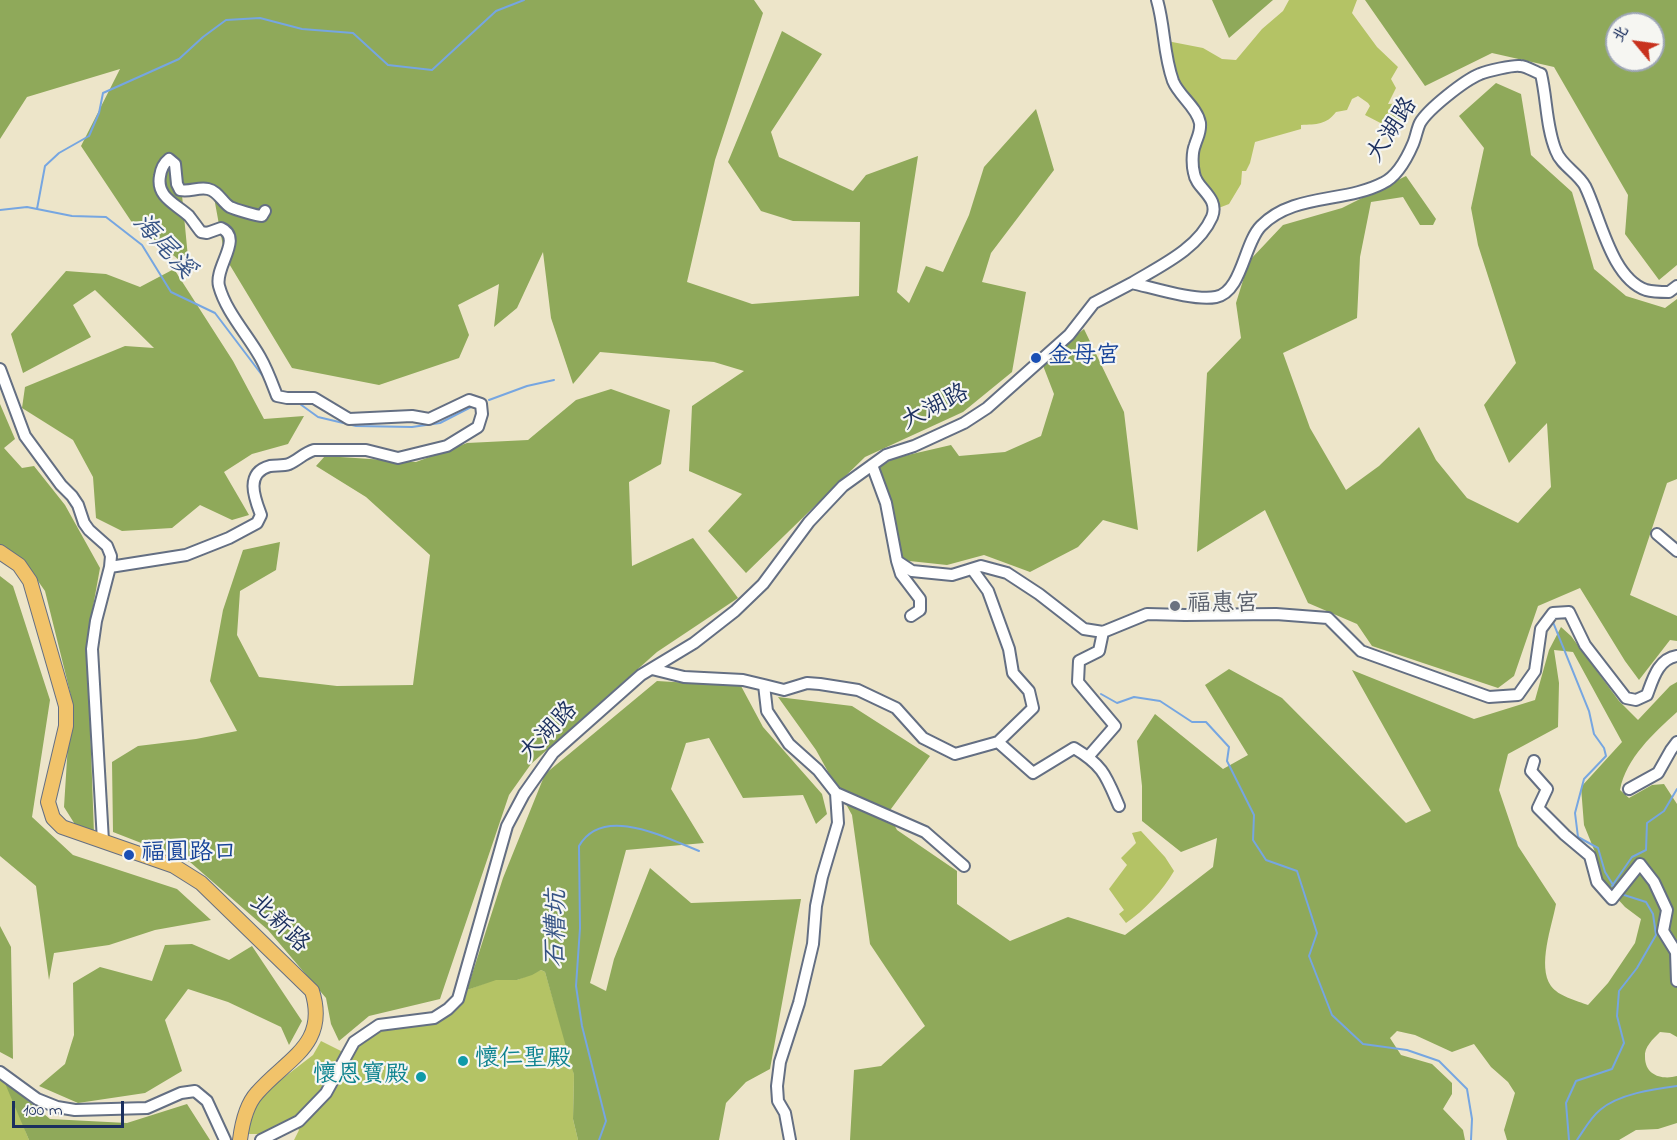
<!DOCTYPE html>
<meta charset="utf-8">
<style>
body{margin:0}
#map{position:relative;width:1677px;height:1140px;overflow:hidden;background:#ede5c9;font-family:"Indie Flower","LXGW WenKai TC",sans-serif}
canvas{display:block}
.north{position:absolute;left:1605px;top:12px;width:60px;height:60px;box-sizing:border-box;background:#f6f6f2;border:2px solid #9ea6b7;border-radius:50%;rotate:299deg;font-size:16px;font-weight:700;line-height:24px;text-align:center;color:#1b2f5e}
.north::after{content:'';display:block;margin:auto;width:21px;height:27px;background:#c8321e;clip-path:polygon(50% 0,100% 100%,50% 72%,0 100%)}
.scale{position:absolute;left:12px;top:1101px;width:112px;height:27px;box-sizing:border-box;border:3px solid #1b2f5e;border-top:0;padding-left:8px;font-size:18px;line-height:21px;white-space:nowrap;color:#1b2f5e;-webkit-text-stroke:4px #f6f6f2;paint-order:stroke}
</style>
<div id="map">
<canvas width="1677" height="1140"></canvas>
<div class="north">北</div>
<div class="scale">100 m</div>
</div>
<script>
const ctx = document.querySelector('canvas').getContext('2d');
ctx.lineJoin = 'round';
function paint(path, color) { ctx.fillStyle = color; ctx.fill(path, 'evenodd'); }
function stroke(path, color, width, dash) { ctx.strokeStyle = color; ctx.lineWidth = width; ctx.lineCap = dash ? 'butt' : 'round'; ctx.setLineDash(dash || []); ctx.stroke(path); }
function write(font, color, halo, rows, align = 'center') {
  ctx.font = font + ' "Indie Flower","LXGW WenKai TC",sans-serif'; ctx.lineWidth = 4.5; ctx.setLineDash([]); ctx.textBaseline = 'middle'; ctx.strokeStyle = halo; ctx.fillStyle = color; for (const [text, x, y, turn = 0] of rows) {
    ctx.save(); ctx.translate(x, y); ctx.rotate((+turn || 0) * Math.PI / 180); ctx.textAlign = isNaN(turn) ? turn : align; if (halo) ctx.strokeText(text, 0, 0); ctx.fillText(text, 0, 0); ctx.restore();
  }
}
paint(new Path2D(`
 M 1289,0 L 1357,0 L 1352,13 L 1377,47 L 1398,67 L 1391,79 L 1396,88 L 1388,104 L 1405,103 L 1409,105 L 1394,130 L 1365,115 L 1370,106 L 1368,103 L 1358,96 L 1352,99 L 1347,110 L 1336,112 C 1326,125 1317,124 1301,125 L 1301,129 L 1255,142 L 1250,163 L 1246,171 L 1242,171 L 1241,184 L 1229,204 L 1216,209 L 1196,173 L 1194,163 L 1204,133 L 1179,87 L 1167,41 L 1203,48 L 1222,59 L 1236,60 L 1262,29 L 1283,11 Z
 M 1141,831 L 1165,857 L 1174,871 C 1163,890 1144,911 1126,923 L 1119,914 L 1124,910 L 1109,889 L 1127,865 L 1121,858 L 1136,843 L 1132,833 Z
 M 541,970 L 545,972 L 571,1060 L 574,1075 L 573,1119 L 578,1140 L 294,1140 L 299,1130 L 291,1120 L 259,1134 L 245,1134 L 252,1108 L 260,1096 L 313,1055 L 321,1041 L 353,1057 C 355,1052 358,1045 362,1041 C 395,1009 447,1046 467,990 L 496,979 L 517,980 Z
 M 0,1078 C 13,1089 22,1123 29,1140 L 0,1140 Z`), '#b4c365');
paint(new Path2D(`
 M 0,0 L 754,0 L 763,13 L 715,160 L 687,282 L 752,304 L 859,296 L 860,222 L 793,221 L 761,211 L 728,162 L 782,31 L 822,54 L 771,132 L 779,157 L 853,191 L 866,175 L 918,156 L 897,292 L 909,303 L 926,266 L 943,272 L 969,215 L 984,167 L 1036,109 L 1054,170 L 991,253 L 982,282 L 1026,292 L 1012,372 L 963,412 L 865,457 L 746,573 L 708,531 L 742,494 L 689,471 L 692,406 L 744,371 L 714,362 L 600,352 L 573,384 L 551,318 L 543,252 L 517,308 L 494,327 L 499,284 L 458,305 L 469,335 L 459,358 L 379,385 L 292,368 L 225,257 L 213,192 L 182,195 L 189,268 L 131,221 L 81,146 L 120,69 L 27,97 L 0,139 Z
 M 1212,0 L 1273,0 L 1229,38 Z
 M 1365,0 L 1677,0 L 1677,265 L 1659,280 L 1625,234 L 1628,195 L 1554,67 L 1492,53 L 1425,86 ZM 1617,24 L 1653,24 L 1653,60 L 1617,60 Z
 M 1496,83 L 1521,94 L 1531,155 L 1572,192 L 1594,269 L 1626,296 L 1665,308 L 1677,299 L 1677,479 L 1667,483 L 1630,595 L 1677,616 L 1677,641 L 1670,640 L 1639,680 L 1625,661 L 1580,588 L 1538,606 L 1514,676 L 1498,688 L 1372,646 L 1357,624 L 1308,603 L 1265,510 L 1197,552 L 1207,373 L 1241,338 L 1236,303 L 1249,261 L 1283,225 L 1342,208 L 1406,176 L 1436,219 L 1433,225 L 1420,225 L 1403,197 L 1371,202 L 1360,257 L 1357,318 L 1283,353 L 1310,428 L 1346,490 L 1379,466 L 1419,427 L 1436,460 L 1467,498 L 1518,523 L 1551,487 L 1547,423 L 1509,463 L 1484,405 L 1516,363 L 1478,245 L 1471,208 L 1484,148 L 1459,116 Z
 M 174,269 L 233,361 L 264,419 L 304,416 L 288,444 L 252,454 L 224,472 L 249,515 L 232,520 L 200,505 L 172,528 L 122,531 L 96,518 L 93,477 L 73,440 L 22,408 L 25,387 L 125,346 L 154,348 L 95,290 L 73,305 L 91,337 L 23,373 L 11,334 L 66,271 L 106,274 L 140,287 Z
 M 1084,329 L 1124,412 L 1138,530 L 1103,520 L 1078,547 L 1030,572 L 984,555 L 947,565 L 900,560 L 879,467 L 895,458 L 951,445 L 959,456 L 1005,452 L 1041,436 L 1054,394 L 1042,363 Z
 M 611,389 L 670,410 L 661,464 L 629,482 L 632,566 L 693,538 L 738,598 L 657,652 L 531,764 L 509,795 L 440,999 L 369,1016 L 339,1041 L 331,1024 L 326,998 L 268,930 L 190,862 L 113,832 L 112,762 L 138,746 L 196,739 L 237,731 L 210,681 L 223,610 L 243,550 L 280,542 L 276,570 L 240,591 L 237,635 L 259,677 L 337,686 L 413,685 L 430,555 L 366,497 L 316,466 L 325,456 L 416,462 L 467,443 L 528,440 L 576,400 Z
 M 0,404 L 15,439 L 4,448 L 22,468 L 34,466 L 65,505 L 100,568 L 87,640 L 94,834 L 76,826 L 64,807 L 71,696 L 45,591 L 31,571 L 0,548 Z
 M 0,576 L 13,586 L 50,700 L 32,817 L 73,855 L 177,889 L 211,920 L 155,930 L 109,945 L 54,953 L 49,980 L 36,886 L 0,856 Z
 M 1561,627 L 1571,636 L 1619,701 L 1638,720 L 1670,686 L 1677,682 L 1677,712 C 1654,733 1626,758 1620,790 L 1629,798 L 1652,785 L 1664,784 L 1677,804 L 1677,1037 L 1670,1033 L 1660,1032 C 1653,1039 1644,1047 1645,1057 C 1645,1076 1663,1080 1677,1076 L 1677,1123 L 1658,1129 L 1636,1130 L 1619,1140 L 1507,1140 L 1504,1130 L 1515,1093 L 1508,1082 L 1491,1067 L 1474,1044 L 1452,1052 L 1415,1035 L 1397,1031 L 1390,1038 L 1401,1055 L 1432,1064 L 1452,1083 L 1452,1094 L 1443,1109 L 1463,1130 L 1465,1140 L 850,1140 L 854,1070 L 881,1066 L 925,1026 L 870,944 L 852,815 L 816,750 L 778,697 L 852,706 L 930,756 L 888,813 L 897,830 L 957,871 L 957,904 L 1010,941 L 1068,917 L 1125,935 L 1213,867 L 1217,838 L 1181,852 L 1142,821 L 1142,786 L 1137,741 L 1155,714 L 1223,769 L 1248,755 L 1205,685 L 1229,669 L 1282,698 L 1406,823 L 1431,811 L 1352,670 L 1474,719 L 1535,700 L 1549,650 ZM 1554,650 L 1573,652 L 1622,742 L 1581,787 L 1584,825 L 1595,852 L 1604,884 L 1625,907 L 1641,919 L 1635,943 L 1608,983 L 1588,1005 C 1577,1001 1558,996 1551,986 C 1537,966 1552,926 1556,904 L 1518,846 L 1499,790 L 1508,754 L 1558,727 L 1559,683 Z
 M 657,681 L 741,686 L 763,727 L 822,794 L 827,814 L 816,824 L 803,795 L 743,798 L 709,738 L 686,743 L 671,789 L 704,843 L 626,850 L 590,983 L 606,991 L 614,959 L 650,868 L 691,903 L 801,899 L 770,1069 L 746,1082 L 726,1103 L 719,1140 L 578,1140 L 573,1119 L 574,1075 L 545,972 L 541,970 L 532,975 L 517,980 L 496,980 L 467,990 L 503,878 L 545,774 Z
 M 0,926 L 11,947 L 13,1059 L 0,1052 Z
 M 192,944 L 229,960 L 252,946 L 302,1021 L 289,1045 L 281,1027 L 228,1002 L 188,989 L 165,1020 L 182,1071 L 145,1093 L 78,1103 L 39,1086 L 65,1064 L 74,1035 L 73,983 L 100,967 L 152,981 L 165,945 Z
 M 4,1081 L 50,1119 L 127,1123 L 187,1104 L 210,1140 L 29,1140 Z`), '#8fa95a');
stroke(new Path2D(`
 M 37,209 L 45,166 L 59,153 L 89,136 L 99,113 L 103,93 L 179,59 L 203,37 L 226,20 L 260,18 L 302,29 L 353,33 L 388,65 L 432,70 L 496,11 L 524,0
 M 0,210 L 27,207 L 72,216 L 106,217 L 142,245 L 171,292 L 215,313 L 265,379
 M 489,400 L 527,386 L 554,380
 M 300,404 L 318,417 L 356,426 L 412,427 L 440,423 L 473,406
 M 1553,622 L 1589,711 L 1594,734 L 1604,748 L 1606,756 L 1584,779 L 1575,813 L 1578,837 L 1598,848 L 1605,872 L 1615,888
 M 1101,694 L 1117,703 L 1134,697 L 1160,701 L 1192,722 L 1206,722 L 1229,747 L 1227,761 L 1254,815 L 1253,840 L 1266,860 L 1297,871 L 1317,933 L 1309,956 L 1332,1015 L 1363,1044 L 1407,1050 L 1439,1061 L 1467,1089 L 1472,1119 L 1471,1140
 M 1612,886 L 1632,857 L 1646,850 L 1647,823 L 1664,811 L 1677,789
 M 599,1140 L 606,1121 L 582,1026 L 576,986 L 580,928 L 579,846 C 603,804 666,838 699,851
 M 1569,1140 L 1566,1103 L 1576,1081 L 1612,1069 L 1624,1043 L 1617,1016 L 1619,991 L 1637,968 L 1656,935 L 1653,914 L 1646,902 L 1621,894
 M 1577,1140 C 1584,1130 1591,1117 1600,1110 C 1618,1094 1654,1089 1677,1086`), '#76a6e1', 2);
const minor = new Path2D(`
 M 1132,283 C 1160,266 1198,249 1212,217 C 1220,197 1196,189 1194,173 C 1192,165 1192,152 1195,145 C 1197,138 1201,132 1200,123 C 1197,107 1179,96 1173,81 C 1163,53 1165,27 1157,0
 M 0,369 L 25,436 L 61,485 L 72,496 L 78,505 L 84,523 L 89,530 L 107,546 L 111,556 L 110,567 L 96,621 L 92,649 L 103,841
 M 872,465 L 886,503 L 897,561 L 912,571 L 952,575 L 981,566 L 1007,573 L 1039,594 L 1084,629 L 1103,632 L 1147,614 L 1185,615 L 1276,614 L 1328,618 L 1361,651 L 1489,697 L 1518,695 L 1535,671 L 1541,629 L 1553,613 L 1569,612 L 1585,645 L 1626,698 L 1636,700 L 1647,695 C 1653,679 1658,659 1677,656
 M 1657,534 L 1677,551
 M 897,561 L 901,574 L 920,599 L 920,610 L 911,616
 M 110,567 L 186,555 L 229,538 L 257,523 L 261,515 C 255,499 244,473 270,466 C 276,465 283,466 289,464 C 298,460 304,453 314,450 L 366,450 L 398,458 L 447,446 L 478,427 L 482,414 L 481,404 L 469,400 L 429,419 L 412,416 L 349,419 L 314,398 L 287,398 L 277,396 C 272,383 267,369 260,357 C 247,334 226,312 219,286 C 214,267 244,238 221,228 L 207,233 L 201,232 C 197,227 193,221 189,216 C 176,204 156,197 160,176 C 161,169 164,163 169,159 L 175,164 L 177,184 L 180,190 C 190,192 198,187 208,189 C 218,191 222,202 230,207 C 234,209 257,216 262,216 L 265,211
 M 652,669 L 684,677 L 743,680 L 764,685 L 767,711 L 789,744 L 818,770 L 836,793 L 838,823 L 822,877 L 816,906 L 813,944 L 799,1003 L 780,1062 L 777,1086 L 778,1101 L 785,1113 L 790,1140
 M 764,685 L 784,690 L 807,683 L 820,684 L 858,690 L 896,708 L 923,738 L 955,754 L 998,742 L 1033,708 L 1029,691 L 1013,673 L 1009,649 L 988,591 L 972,569
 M 998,742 L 1033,773 L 1074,748 C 1104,766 1106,776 1119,806
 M 1088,757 L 1115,726 L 1078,682 L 1079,661 L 1099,651 L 1103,632
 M 1534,761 L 1531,771 L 1547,789 L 1538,808 L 1565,835 L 1590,856 L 1597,882 L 1612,899 L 1640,864 L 1654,882 L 1667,910 L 1663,931 L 1676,952 L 1677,981
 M 1629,789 L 1658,773 L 1671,750 L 1677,742
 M 836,793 L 925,832 L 964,866
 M 0,1072 L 37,1099 L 57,1107 L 75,1110 L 147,1108 L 181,1093 L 195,1091 L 207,1101 L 225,1140
 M 261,1140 L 299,1121 L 326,1093 L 354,1042 L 379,1025 L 434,1018 L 448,1009 L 458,999 L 507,826 L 524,794 L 553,753 L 641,675 L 694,643 L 735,611 L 763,584 L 809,522 L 843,486 L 886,455 L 914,446 L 964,423 L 987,408 L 1069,335 L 1094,303 L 1132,283 C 1154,288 1194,301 1216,297 C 1242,292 1244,243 1261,226 C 1293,193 1345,203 1383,183 C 1398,176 1407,158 1413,144 C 1416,137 1417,129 1420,123 C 1428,109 1465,80 1480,74 C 1487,71 1513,65 1520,66 C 1526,66 1535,72 1541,74 C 1547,99 1546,127 1556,151 C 1561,165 1578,173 1585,186 C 1600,216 1611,278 1646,290 C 1653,292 1662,292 1669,292 L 1677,286`);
const major = new Path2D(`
 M 0,552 L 19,565 L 30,581 L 66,706 L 66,726 L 48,802 L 53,818 L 62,827 L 174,866 L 201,883 L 312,991 C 329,1045 286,1059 257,1093 C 246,1105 242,1124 240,1140`);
stroke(minor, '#646f83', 14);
stroke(major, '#646f83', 16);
stroke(minor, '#fff', 10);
stroke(major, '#f1c36a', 14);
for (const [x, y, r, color] of [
 [1036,358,6,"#1a4fb4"],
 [1175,606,6,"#6b7280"],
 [129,855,6,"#1a4fb4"],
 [463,1061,6,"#0f9aa8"],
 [421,1077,6,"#0f9aa8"]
]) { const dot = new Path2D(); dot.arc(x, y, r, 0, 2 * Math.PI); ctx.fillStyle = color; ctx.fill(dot); stroke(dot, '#f6f6f2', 2); }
write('24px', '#1b2f5e', '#f6f6f2', [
 ["大湖路",1394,131,-57],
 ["大湖路",936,409,-27],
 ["大湖路",550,733,-46],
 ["北新路",278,925,44]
]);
write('24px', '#164399', '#f6f6f2', [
 ["金母宮",1048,358],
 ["福圓路口",141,855]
], 'left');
write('24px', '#5b616d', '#f6f6f2', [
 ["福惠宮",1187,606]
], 'left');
write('24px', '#0d838f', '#f6f6f2', [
 ["懷仁聖殿",475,1061],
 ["懷恩寶殿",409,1077,"right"]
], 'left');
write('italic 26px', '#365385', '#f6f6f2', [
 ["海尾溪",162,248,47],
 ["石糟坑",559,929,-89]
]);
</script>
